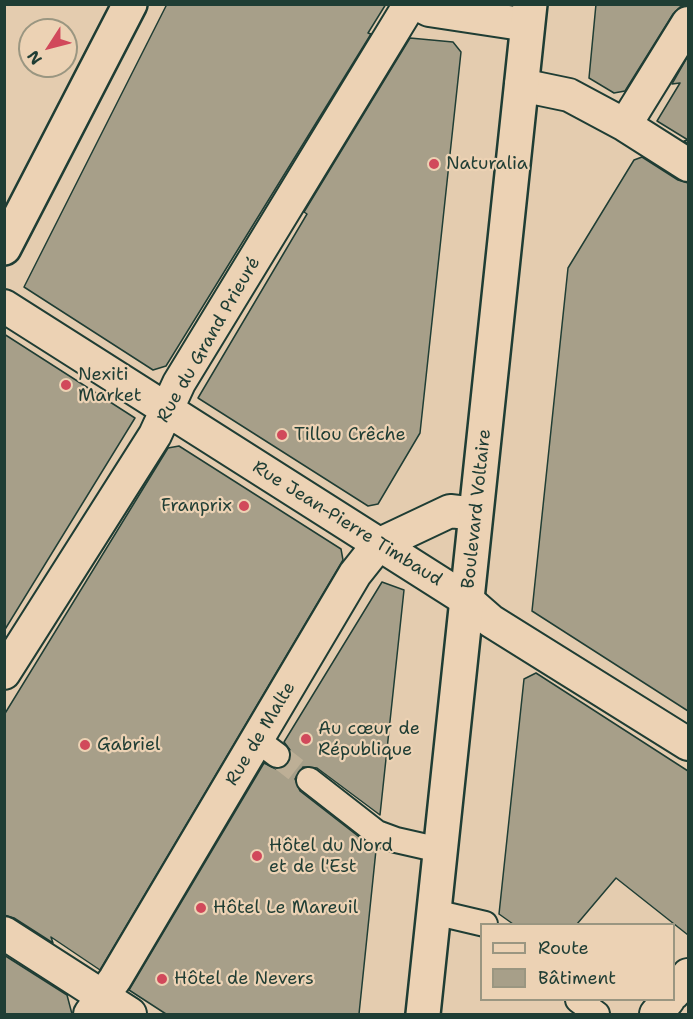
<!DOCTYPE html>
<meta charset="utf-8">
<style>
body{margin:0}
#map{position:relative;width:693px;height:1019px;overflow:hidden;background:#e4ccaf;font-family:"Shantell Sans",sans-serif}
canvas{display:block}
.frame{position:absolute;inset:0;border:6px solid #1f3d34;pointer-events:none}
.legend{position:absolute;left:480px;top:923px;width:195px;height:78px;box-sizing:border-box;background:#ecd2b4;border:2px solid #9a9681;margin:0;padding:8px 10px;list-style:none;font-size:18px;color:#1f3d34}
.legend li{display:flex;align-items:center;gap:12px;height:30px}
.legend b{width:30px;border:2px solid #9a9681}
.north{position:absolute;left:18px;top:18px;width:60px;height:60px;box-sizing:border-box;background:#ecd2b4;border:2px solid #9a9681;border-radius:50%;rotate:234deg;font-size:16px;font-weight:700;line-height:24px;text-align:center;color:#1f3d34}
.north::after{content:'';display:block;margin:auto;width:21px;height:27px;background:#d1495b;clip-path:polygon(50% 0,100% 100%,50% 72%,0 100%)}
</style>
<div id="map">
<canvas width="693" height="1019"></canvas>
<div class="frame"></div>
<ul class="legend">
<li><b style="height:8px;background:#ecd2b4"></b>Route</li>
<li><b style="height:16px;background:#a79f89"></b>Bâtiment</li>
</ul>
<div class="north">N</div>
</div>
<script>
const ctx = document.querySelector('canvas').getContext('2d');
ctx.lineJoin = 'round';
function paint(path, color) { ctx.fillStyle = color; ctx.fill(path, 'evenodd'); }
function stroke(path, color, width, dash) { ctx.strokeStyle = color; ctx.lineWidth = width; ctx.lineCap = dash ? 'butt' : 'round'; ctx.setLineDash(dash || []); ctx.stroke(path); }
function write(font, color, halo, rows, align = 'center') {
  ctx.font = font + ' "Shantell Sans",sans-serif'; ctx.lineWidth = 4.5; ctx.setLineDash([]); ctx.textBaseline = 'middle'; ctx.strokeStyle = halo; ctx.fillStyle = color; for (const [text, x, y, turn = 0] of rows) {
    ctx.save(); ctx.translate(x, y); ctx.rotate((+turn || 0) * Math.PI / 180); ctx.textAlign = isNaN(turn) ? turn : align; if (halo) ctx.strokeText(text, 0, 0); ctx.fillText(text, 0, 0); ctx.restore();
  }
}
const building = new Path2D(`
 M 167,4 L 386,4 L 368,33 L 371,34 L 166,366 L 153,370 L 24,287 Z
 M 596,4 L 688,4 L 688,5 L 680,7 L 673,14 L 625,91 L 614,93 L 589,78 Z
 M 410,38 L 453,42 L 461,52 L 420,433 L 378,504 L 368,506 L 198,398 L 307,214 L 304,212 Z
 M 688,56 L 688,144 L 684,141 L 688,140 L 657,121 L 680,83 L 672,84 Z
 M 642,157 L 678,180 L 688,183 L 688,711 L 532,611 L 568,268 L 634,160 Z
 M 4,334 L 135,418 L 4,631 Z
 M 179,446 L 341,549 L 343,560 L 100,970 L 51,937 L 53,943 L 14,918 L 4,915 L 4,715 L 168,448 Z
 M 382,582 L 404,590 L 380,815 L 317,768 L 303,767 L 295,779 L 300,791 L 376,850 L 359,1014 L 166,1014 L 129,990 L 264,763 L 276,769 L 289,763 L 290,750 L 284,742 Z
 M 536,673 L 688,771 L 688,935 L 616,878 L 577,924 L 513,924 L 499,914 L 524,679 Z
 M 4,955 L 67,995 L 72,1014 L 4,1014 Z`);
paint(building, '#a79f89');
stroke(building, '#1f3d34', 1.5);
stroke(new Path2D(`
 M 277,755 L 309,780`), '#bdaf96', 24, [24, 12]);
const pedestrian = new Path2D(`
 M 257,740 L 277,755
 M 309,780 L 377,833 L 396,840 L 440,850
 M 434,912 L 485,924
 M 578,1000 L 597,1014`);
const minor = new Path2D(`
 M 417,4 L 429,10 L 528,25
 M 521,85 L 569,95 L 625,125 L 688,165
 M 625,125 L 688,23
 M 4,306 L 467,600 L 491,621 L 688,744
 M 4,673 L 155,435 L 179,383 L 410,4
 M 4,933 L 130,1014
 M 674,993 L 688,975
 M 90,1014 L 115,979 L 355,574 L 378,545 L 450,511 L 476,514
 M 656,1014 L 668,1000`);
const tertiary = new Path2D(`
 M 4,248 L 130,4`);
const secondary = new Path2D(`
 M 423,1014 L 530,4`);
stroke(pedestrian, '#1f3d34', 28);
stroke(minor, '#1f3d34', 36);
stroke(tertiary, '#1f3d34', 38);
stroke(secondary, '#1f3d34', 38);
stroke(pedestrian, '#ecd2b4', 24);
stroke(minor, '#ecd2b4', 32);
stroke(tertiary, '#ecd2b4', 33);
stroke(secondary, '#ecd2b4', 33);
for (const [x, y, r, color] of [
 [434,164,6,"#d1495b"],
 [66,385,6,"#d1495b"],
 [282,435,6,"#d1495b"],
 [244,506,6,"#d1495b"],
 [306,739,6,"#d1495b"],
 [85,745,6,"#d1495b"],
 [257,856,6,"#d1495b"],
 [201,908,6,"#d1495b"],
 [162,979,6,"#d1495b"]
]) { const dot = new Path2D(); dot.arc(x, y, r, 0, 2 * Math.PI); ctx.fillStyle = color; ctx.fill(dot); stroke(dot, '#ecd2b4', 2); }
write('18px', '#1f3d34', '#ecd2b4', [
 ["Naturalia",446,164],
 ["Nexiti",78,375],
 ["Market",78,396],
 ["Tillou Crêche",294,435],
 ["Franprix",232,506,"right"],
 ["Au cœur de",318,729],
 ["République",318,750],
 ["Gabriel",97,745],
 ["Hôtel du Nord",269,846],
 ["et de l'Est",269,867],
 ["Hôtel Le Mareuil",213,908],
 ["Hôtel de Nevers",174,979]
], 'left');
write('18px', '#1f3d34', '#ecd2b4', [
 ["Rue du Grand Prieuré",209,340,-60],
 ["Boulevard Voltaire",477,509,-84],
 ["Rue Jean-Pierre Timbaud",347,524,32],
 ["Rue de Malte",261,734,-59]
]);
</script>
